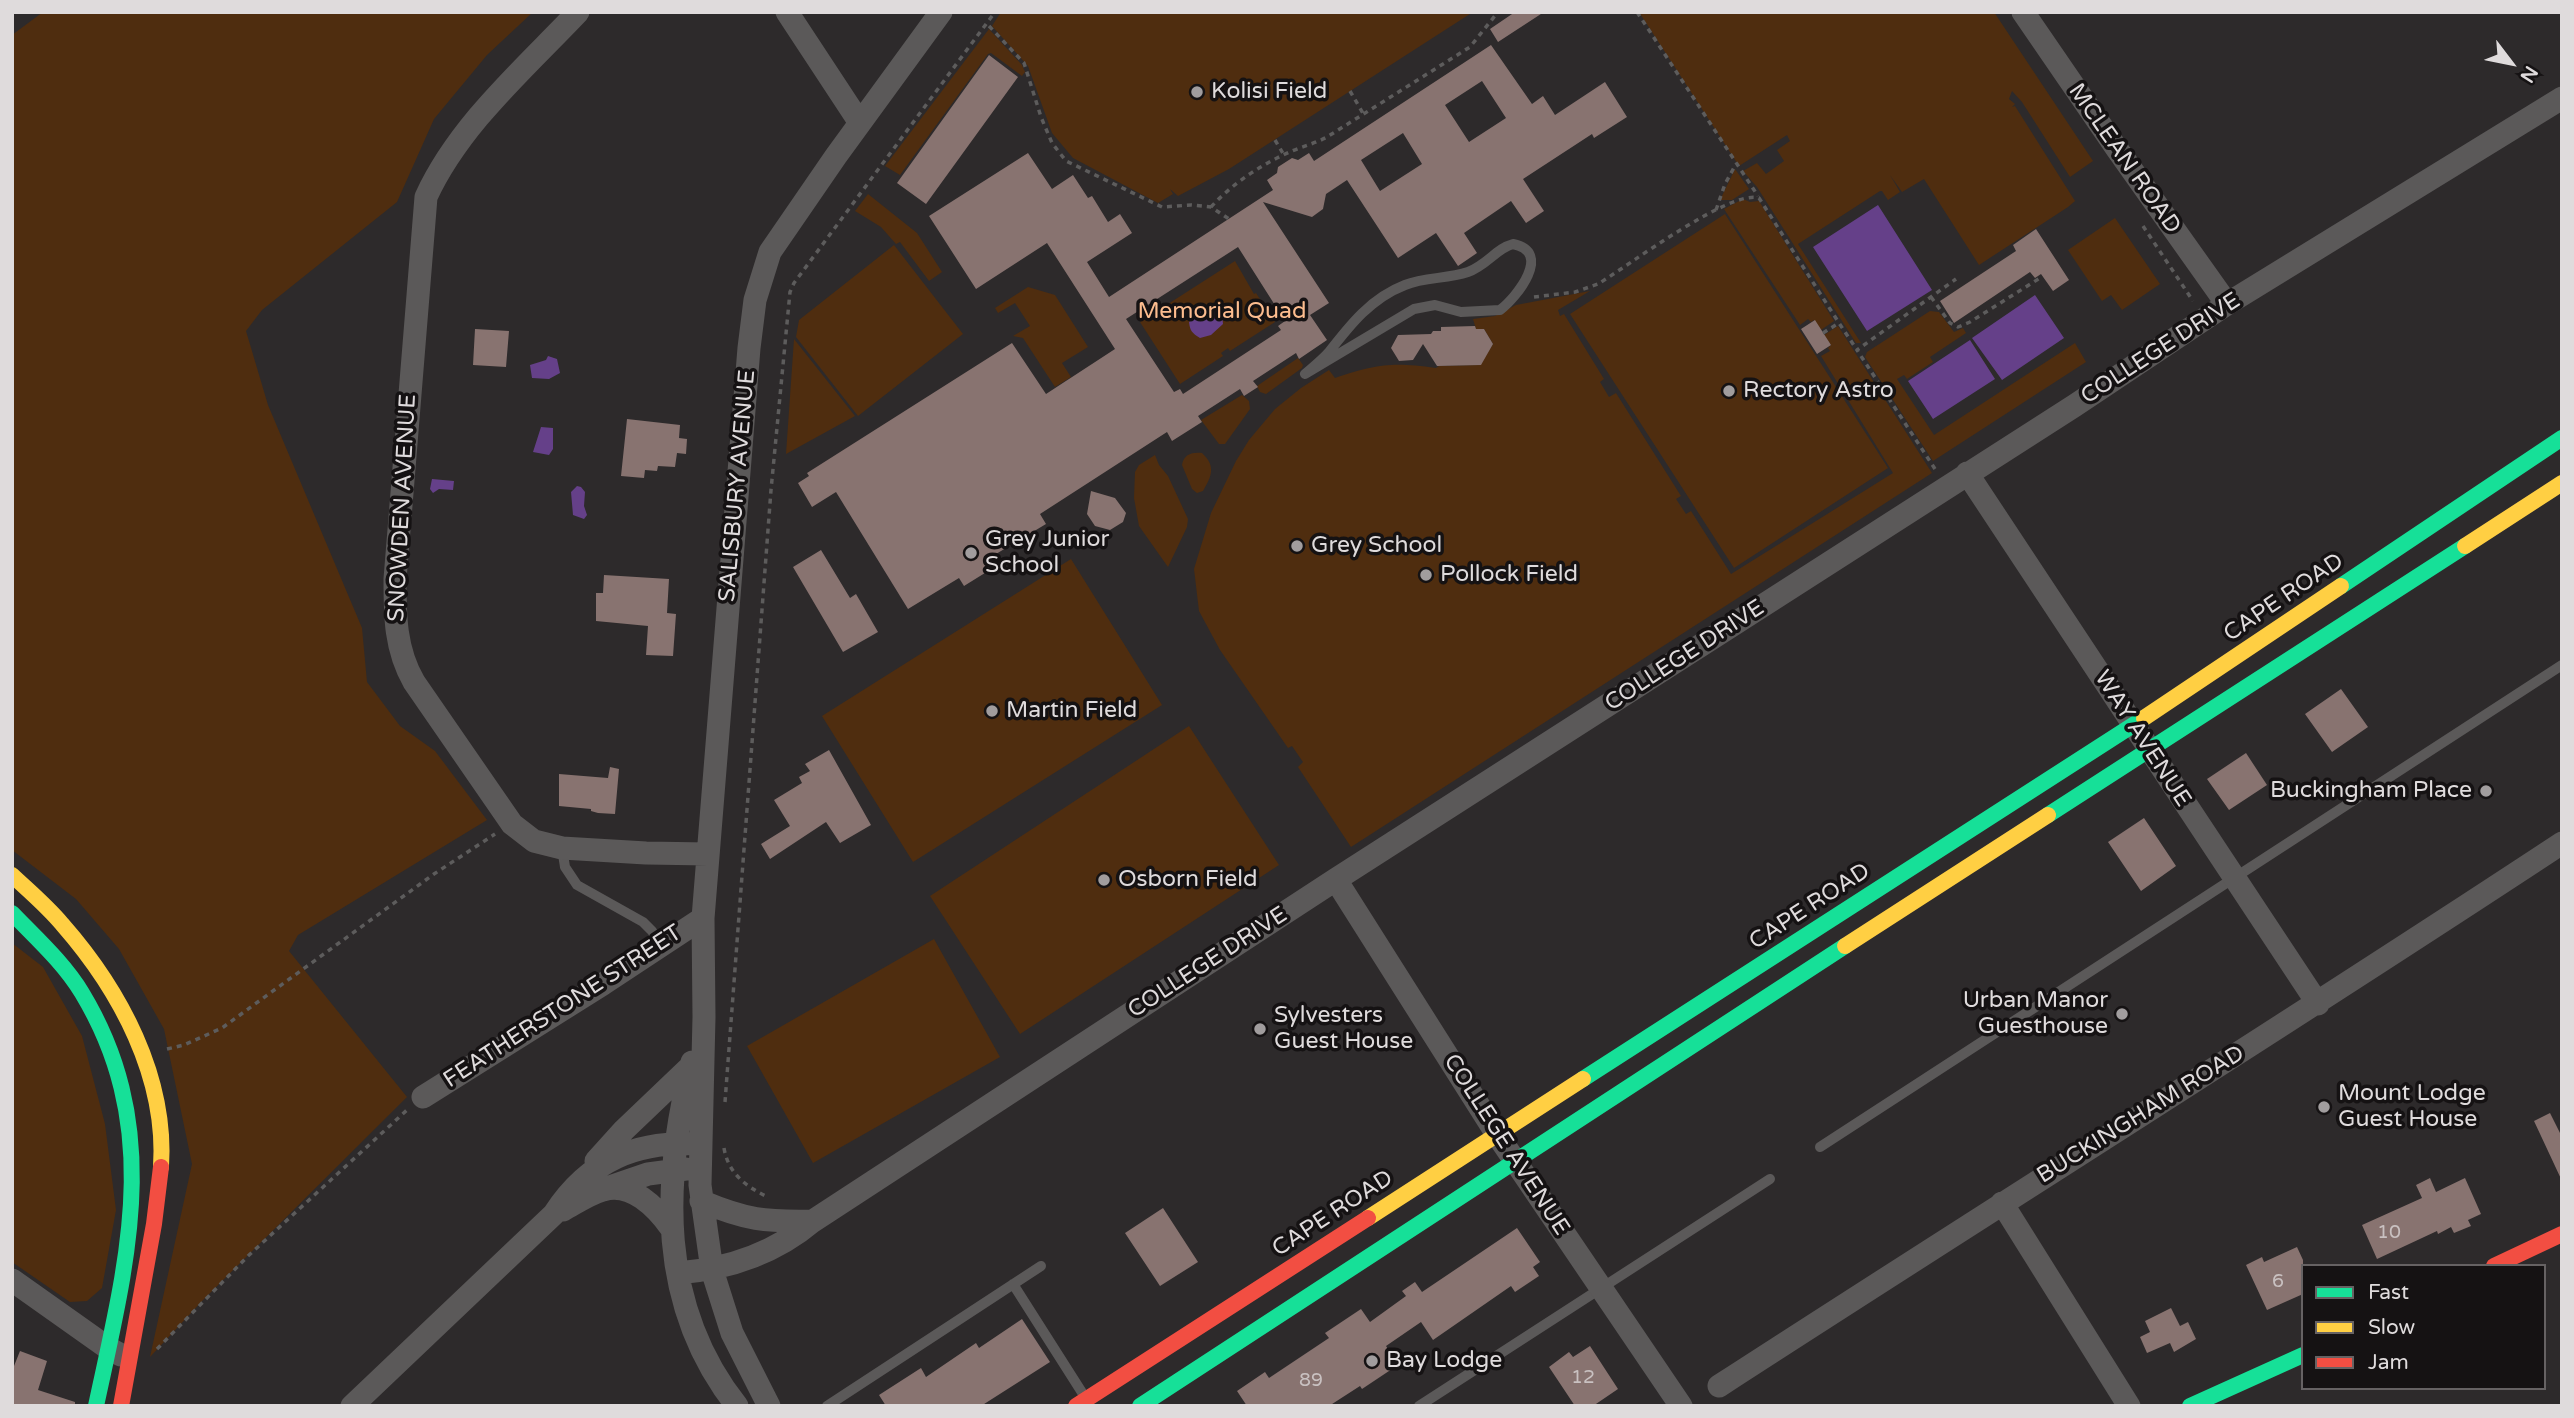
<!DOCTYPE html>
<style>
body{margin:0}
#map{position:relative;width:2574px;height:1418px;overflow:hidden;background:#2d2a2b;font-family:"Varela Round",sans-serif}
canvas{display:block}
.frame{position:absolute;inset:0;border:14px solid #dfdbdc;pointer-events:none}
.legend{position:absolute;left:2301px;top:1264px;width:245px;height:126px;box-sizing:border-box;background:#151213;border:2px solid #666263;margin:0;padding:9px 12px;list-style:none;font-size:21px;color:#dfdbdc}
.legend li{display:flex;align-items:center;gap:14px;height:35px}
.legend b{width:35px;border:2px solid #666263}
.north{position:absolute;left:2476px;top:28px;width:70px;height:70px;-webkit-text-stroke:5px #151213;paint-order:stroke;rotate:122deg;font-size:19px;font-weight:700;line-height:28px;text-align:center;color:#dfdbdc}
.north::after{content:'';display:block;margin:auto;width:24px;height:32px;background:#dfdbdc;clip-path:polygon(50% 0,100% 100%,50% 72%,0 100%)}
</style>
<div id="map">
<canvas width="2574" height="1418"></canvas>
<div class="frame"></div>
<ul class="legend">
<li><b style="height:9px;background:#16e098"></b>Fast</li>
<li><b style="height:9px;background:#ffcf43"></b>Slow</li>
<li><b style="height:9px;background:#f24e42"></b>Jam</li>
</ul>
<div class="north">N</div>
</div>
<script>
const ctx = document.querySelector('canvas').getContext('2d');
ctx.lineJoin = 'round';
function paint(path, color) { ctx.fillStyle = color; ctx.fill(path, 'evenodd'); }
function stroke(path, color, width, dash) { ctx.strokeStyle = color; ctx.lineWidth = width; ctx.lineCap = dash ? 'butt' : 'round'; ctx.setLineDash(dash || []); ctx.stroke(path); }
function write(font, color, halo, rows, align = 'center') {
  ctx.font = font + ' "Varela Round",sans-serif'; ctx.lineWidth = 7; ctx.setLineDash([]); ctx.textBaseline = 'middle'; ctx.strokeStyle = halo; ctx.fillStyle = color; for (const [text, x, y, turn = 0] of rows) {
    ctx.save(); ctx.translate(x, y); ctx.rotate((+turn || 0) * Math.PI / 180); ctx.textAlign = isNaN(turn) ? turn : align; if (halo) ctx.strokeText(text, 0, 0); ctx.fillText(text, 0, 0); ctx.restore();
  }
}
paint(new Path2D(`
 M 43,12 L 533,12 L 487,55 L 434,119 L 397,202 L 262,310 L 246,331 L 268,405 L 362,628 L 367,682 L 400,726 L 435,751 L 487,820 L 298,935 L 289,951 L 407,1097 L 204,1299 L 150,1357 L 192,1164 L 164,1029 L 119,949 L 76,899 L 12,850 L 12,35 Z
 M 1001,12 L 1473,12 L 1229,169 L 1178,196 L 1170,189 L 1173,194 L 1158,203 L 1073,158 L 1052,133 L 1028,66 L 992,26 Z
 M 1639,12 L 1994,12 L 2093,161 L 2070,177 L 2022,102 L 2012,91 L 2009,99 L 2015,104 L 2012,107 L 2015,106 L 2075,201 L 2068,207 L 1979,265 L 1924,179 L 1902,192 L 1890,175 L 1900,192 L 1888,200 L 1882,191 L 1880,191 L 1798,244 L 1861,343 L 1856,343 L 1757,187 L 1743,171 L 1757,163 L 1766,174 L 1784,161 L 1777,150 L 1790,141 L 1787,135 L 1739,166 Z
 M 989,29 L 1022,65 L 1025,72 L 1022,76 L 991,53 L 988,54 L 900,175 L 885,166 Z
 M 1735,169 L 1749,189 L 1732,200 L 1720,200 Z
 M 868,194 L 917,233 L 942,272 L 929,281 L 900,242 L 896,244 L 881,227 L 855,211 Z
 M 1743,199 L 1750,202 L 1759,201 L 1834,321 L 1821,330 L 1814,320 L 1811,322 L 1808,319 L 1800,325 L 1724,209 Z
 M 1725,214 L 1888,468 L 1734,568 L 1570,314 Z
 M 2115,218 L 2160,284 L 2122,310 L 2111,295 L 2102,301 L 2068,250 Z
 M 894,245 L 963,334 L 858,416 L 796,337 L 799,320 Z
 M 1235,261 L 1254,294 L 1256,293 L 1275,322 L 1230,351 L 1228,348 L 1221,353 L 1223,356 L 1180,384 L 1140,322 Z
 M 1028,287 L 1055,295 L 1088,347 L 1062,363 L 1071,377 L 1055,387 L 1023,338 L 1013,336 L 1030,326 L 1015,303 L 998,313 L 995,308 Z
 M 1590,291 L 1558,310 L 1560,316 L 1564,314 L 1604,379 L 1600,382 L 1609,397 L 1616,393 L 1681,496 L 1676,499 L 1686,514 L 1691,511 L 1731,574 L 1893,473 L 1821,356 L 1830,351 L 1828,348 L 1831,345 L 1824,335 L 1838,326 L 1932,473 L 1351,847 L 1298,767 L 1303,762 L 1292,746 L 1288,748 L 1220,650 L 1199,611 L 1194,569 L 1211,513 L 1236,461 L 1249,440 L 1275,409 L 1301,388 L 1329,370 L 1335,378 C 1377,364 1392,362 1436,368 L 1439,366 L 1480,365 L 1493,344 L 1484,329 L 1476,329 L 1473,319 L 1495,316 L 1516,305 Z
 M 1930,311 L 1939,312 L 1954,332 L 1963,328 L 1966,333 L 1930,357 L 1933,362 L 1907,379 L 1904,375 L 1897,379 L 1934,435 L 2075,343 L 2086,362 L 1933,461 L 1865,357 L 1867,352 Z
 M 794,339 L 855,416 L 786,454 Z
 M 1298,358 L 1303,365 L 1302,368 L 1266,394 L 1260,392 L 1257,386 Z
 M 1242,395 L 1249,401 L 1250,409 L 1225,444 L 1219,444 L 1201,420 Z
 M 1202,453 C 1216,466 1212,476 1203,491 L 1197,493 L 1192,489 L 1182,465 C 1184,454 1192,452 1202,453 Z
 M 1155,455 L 1159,465 L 1168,476 L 1188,519 L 1187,527 L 1168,567 L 1139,526 L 1134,498 L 1135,472 L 1139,465 Z
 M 1071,559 L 1162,705 L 913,862 L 822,716 Z
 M 1189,726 L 1279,865 L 1020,1034 L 930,896 Z
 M 934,939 L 1000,1057 L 813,1163 L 747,1046 Z
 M 12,943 L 43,967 L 82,1036 L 105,1124 L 116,1210 L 102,1288 L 87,1301 L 70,1302 L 12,1262 Z`), '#4f2d0f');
paint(new Path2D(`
 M 1878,205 L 1932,290 L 1867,331 L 1813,247 Z
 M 2035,295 L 2064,338 L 2002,380 L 1972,338 Z
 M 1214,307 L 1222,314 L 1223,324 L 1211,335 L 1200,338 C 1192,333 1190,331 1189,322 L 1199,312 Z
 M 1970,340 L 1995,379 L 1933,419 L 1908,381 Z
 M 548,356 L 557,359 L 560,373 L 549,379 L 532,378 L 530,365 L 546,360 Z
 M 541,427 L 553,428 L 553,449 L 549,455 L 533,452 Z
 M 432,479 L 454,481 L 453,490 L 439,489 L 433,493 L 430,489 Z
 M 577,486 L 581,487 L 585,492 L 584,506 L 587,515 L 584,519 L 573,515 L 571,492 Z`), '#654089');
paint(new Path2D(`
 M 1515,12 L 1544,12 L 1498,42 L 1490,29 Z
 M 1491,45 L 1532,104 L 1543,96 L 1555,115 L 1605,82 L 1627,117 L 1594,138 L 1592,134 L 1523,179 L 1544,211 L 1526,223 L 1511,201 L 1464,233 L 1477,253 L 1458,266 L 1436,233 L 1398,258 L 1347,180 L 1326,194 L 1323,209 L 1312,217 L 1263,202 L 1329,303 L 1310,315 L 1327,340 L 1299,359 L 1296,353 L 1253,381 L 1258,387 L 1244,396 L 1240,389 L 1198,416 L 1202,422 L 1172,441 L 1167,432 L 1040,514 L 1046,524 L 996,554 L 1001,563 L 964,586 L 959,578 L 908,609 L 836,492 L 812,507 L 798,483 L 809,476 L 807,473 L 1012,343 L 1046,394 L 1115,349 L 1047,243 L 976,289 L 929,216 L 1028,153 L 1052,189 L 1073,175 L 1088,198 L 1092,196 L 1108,222 L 1120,214 L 1132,233 L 1087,262 L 1109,297 L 1273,190 L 1267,180 L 1277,173 L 1278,167 L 1292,158 L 1298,160 L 1309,153 L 1314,161 ZM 1482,81 L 1506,118 L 1469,142 L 1445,105 ZM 1403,133 L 1422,164 L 1380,191 L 1361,160 ZM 1238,247 L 1285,321 L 1278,326 L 1281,330 L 1183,394 L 1180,389 L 1174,392 L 1126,319 Z
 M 989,55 L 1018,77 L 926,204 L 897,183 Z
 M 2036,229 L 2069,280 L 2053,291 L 2041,274 L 2035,278 L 2030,272 L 1954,323 L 1940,301 L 2016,251 L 2013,245 Z
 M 1815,320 L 1831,345 L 1817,354 L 1801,329 Z
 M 1475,326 L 1476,329 L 1484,329 L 1493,344 L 1481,365 L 1437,366 L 1423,344 L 1413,360 L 1399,361 L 1391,348 L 1398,335 L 1431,334 L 1433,331 L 1441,331 L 1441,327 Z
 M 475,329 L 509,331 L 506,367 L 473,365 Z
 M 627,419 L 680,425 L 679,438 L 687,439 L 686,454 L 677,453 L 675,467 L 658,466 L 657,471 L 645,470 L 644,478 L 621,476 Z
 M 1091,491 L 1115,498 L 1126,513 L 1123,522 L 1110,530 L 1095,526 L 1087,514 Z
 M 821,550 L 850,598 L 856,594 L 878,632 L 843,652 L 793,567 Z
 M 604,575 L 669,579 L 667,613 L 676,614 L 673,656 L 646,655 L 648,626 L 596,621 L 596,593 L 603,593 Z
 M 2341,689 L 2368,727 L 2332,752 L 2305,714 Z
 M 829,750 L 871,825 L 840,843 L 826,822 L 770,859 L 761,844 L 790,826 L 774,800 L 802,783 L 799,777 L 810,771 L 805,764 Z
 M 2246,753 L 2267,785 L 2229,810 L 2207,779 Z
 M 610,767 L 619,769 L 615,814 L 598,813 L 591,811 L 591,809 L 559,806 L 559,774 L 608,778 Z
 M 2144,818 L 2176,866 L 2141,891 L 2108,842 Z
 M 2550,1113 L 2562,1137 L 2562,1181 L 2534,1121 Z
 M 2430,1178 L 2436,1192 L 2465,1178 L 2481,1214 L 2468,1220 L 2471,1226 L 2454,1233 L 2451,1227 L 2438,1234 L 2437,1231 L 2377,1259 L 2362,1225 L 2422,1198 L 2416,1185 Z
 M 1163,1208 L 1198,1262 L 1160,1286 L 1125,1233 Z
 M 1517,1228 L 1540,1262 L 1533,1267 L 1539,1276 L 1515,1292 L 1511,1286 L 1433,1340 L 1421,1322 L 1386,1346 L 1398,1365 L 1362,1389 L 1360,1386 L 1329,1406 L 1247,1406 L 1237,1391 L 1265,1372 L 1269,1378 L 1329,1338 L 1325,1333 L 1361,1309 L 1370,1322 L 1406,1296 L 1402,1291 L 1415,1282 L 1422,1292 Z
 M 2297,1247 L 2303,1260 L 2303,1294 L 2267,1310 L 2246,1265 L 2262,1257 L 2264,1262 Z
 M 2171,1308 L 2180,1326 L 2188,1322 L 2196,1339 L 2174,1352 L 2170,1343 L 2147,1353 L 2140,1337 L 2150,1332 L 2145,1321 Z
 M 1022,1319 L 1050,1362 L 981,1406 L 886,1406 L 879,1395 L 921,1368 L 926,1377 L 976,1343 L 979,1348 Z
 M 1590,1346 L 1618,1389 L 1593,1406 L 1575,1406 L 1549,1367 L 1569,1352 L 1573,1357 Z
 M 20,1351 L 47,1361 L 38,1390 L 75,1402 L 75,1406 L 12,1406 L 12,1371 Z`), '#887370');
stroke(new Path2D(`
 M 1637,12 L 1758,196
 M 989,26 L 1024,63 L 1041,117 L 1052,143 L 1066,161 L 1162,207 L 1191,205 L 1211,207 L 1229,219
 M 1350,91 L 1364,115
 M 1275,140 L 1284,155
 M 1211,207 C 1233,183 1262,164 1292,151 C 1304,146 1316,143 1327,137 L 1470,47 L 1498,12
 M 1716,210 L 1725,184 L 1736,164
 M 2143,226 L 2193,301
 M 1534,297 L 1575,292 L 1598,284 C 1628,266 1730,189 1759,198 L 1839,323
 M 1931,297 L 1950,323 L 1958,327 L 1970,322 L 2040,278
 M 1823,333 L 1839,323 L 1857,350
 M 1935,469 L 1857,350 L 1956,279
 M 167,1049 L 184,1045 L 222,1028 L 434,874 L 495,834
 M 725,1102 L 771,490 L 790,292 L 794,283 L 995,12
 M 724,1148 C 728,1173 746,1187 768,1197
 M 157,1349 L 248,1256 L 407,1110`), '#5d5c5c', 3.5, [5, 5]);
stroke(new Path2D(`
 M 1513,244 C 1553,252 1517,297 1500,310 L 1461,312 L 1435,305 L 1414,309 L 1305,374 C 1313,367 1322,360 1329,352 C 1350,325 1371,298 1405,285 C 1425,277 1447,279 1468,272 C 1486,266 1497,248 1513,244 Z
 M 562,848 L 565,867 L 577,885 L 643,922 L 652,931 L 661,946
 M 1820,1147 L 2562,665
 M 1013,1284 L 1083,1394
 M 827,1406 L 1041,1266
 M 1419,1406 L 1770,1179`), '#5b5959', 10);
stroke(new Path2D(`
 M 578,12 C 524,69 459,125 426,197 L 395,579 C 395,616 395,649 414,682 L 512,824 L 534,841 L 562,848 L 646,853 L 708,854
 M 787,12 L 860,123
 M 2023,12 L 2117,149 L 2227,304
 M 1967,473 L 2318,1004
 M 1336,880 L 1498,1136 L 1681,1406
 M 692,1062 C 662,1181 657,1305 737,1406
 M 423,1097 L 603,984 L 703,918
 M 596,1161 L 624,1130 L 691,1066
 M 607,1188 L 648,1174 L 686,1169
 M 701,1201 C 746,1220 765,1222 813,1221
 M 2002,1203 L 2129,1406
 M 563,1210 C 576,1203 589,1194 603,1190 C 631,1181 657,1208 671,1228
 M 678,1273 C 728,1269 774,1254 813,1221 L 1335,880 L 2074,406 L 2227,304 L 2562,98
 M 12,1280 L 108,1348 L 121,1355
 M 1719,1386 C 2000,1204 2283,1027 2562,843
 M 352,1406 L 554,1214 C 589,1160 637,1140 701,1144
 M 769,1406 L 732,1333 L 712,1270 L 700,1185 L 704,1017 L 703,918 L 749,348 L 755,300 L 770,252 L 836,156 L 941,12`), '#5b5959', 23);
stroke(new Path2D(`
 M 2341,586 L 2562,438
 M 2048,815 L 2465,546
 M 12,913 C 36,938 64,963 82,993 C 164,1129 127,1261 96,1406
 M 1583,1079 L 2144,718
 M 1140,1406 L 1845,946
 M 2190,1406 L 2303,1355`), '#16e098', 16);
stroke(new Path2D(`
 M 2465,546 L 2562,483
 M 2144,718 L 2341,586
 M 12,875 C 29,891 47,906 62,924 C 120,990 167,1077 161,1167
 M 1845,946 L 2048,815
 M 1368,1218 L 1583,1079`), '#ffcf43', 16);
stroke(new Path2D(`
 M 2494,1266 L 2562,1234
 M 121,1406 L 154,1224 L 161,1167
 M 1076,1406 L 1368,1218`), '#f24e42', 16);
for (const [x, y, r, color] of [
 [1197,92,7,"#a19d9e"],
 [1729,391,7,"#a19d9e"],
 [1297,546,7,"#a19d9e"],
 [971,553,7,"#a19d9e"],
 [1426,575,7,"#a19d9e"],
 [992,711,7,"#a19d9e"],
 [2486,791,7,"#a19d9e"],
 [1104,880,7,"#a19d9e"],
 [2122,1014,7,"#a19d9e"],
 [1260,1029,7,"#a19d9e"],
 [2324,1107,7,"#a19d9e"],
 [1372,1361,7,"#a19d9e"]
]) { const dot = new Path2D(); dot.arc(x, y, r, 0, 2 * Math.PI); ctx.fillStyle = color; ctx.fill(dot); stroke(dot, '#151213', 2.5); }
write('19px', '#c9c1c1', null, [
 ["10",2389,1233],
 ["6",2278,1282],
 ["12",1583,1378],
 ["89",1311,1381]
]);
write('23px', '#dfdbdc', '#151213', [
 ["Kolisi Field",1211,92],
 ["Rectory Astro",1743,391],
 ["Grey Junior",985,540],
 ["School",985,566],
 ["Grey School",1311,546],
 ["Pollock Field",1440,575],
 ["Martin Field",1006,711],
 ["Buckingham Place",2472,791,"right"],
 ["Osborn Field",1118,880],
 ["Urban Manor",2108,1001,"right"],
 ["Guesthouse",2108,1027,"right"],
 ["Sylvesters",1274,1016],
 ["Guest House",1274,1042],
 ["Mount Lodge",2338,1094],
 ["Guest House",2338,1120],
 ["Bay Lodge",1386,1361]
], 'left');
write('23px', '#dfdbdc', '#151213', [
 ["MCLEAN ROAD",2124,159,55],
 ["COLLEGE DRIVE",2161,349,-33],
 ["SALISBURY AVENUE",738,486,-85],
 ["SNOWDEN AVENUE",403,508,-87],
 ["CAPE ROAD",2284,598,-34],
 ["COLLEGE DRIVE",1685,656,-33],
 ["WAY AVENUE",2142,739,57],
 ["CAPE ROAD",1810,907,-33],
 ["COLLEGE DRIVE",1208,963,-33],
 ["FEATHERSTONE STREET",563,1007,-33],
 ["BUCKINGHAM ROAD",2141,1115,-32],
 ["COLLEGE AVENUE",1506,1145,57],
 ["CAPE ROAD",1333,1214,-33]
]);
write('23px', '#fdbd8f', '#151213', [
 ["Memorial Quad",1222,312]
]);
</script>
